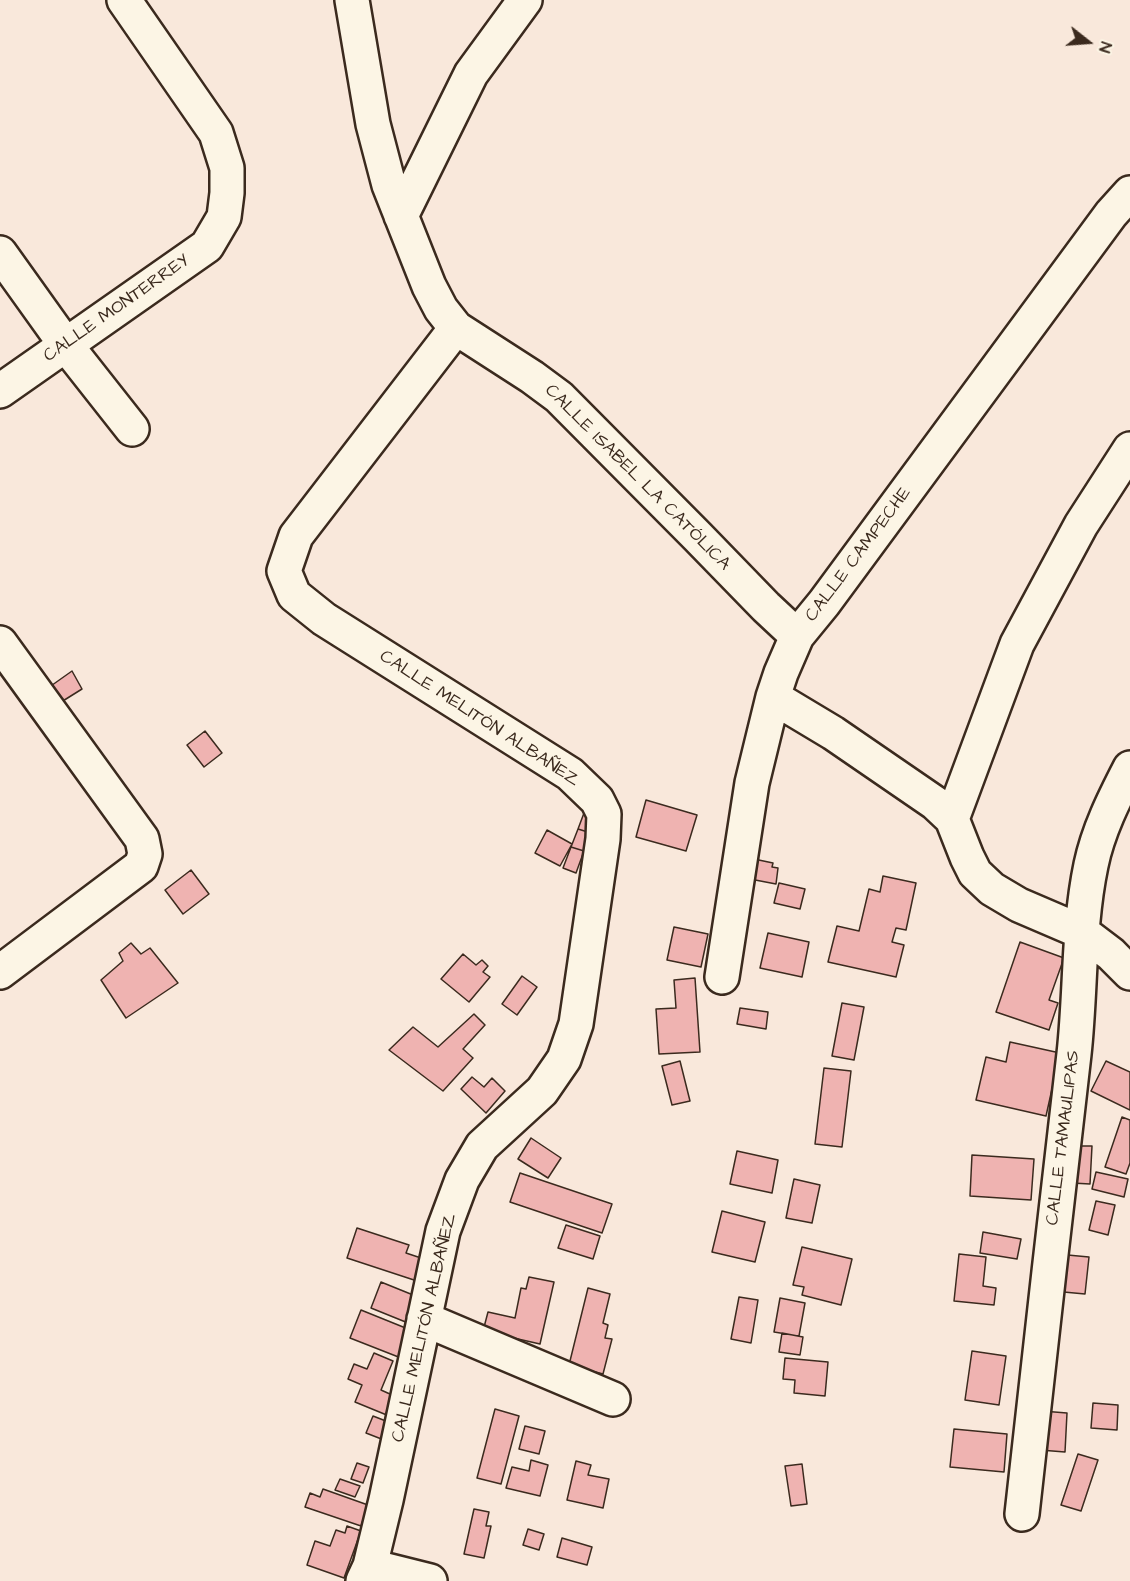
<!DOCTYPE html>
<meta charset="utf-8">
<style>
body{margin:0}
#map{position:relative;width:1130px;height:1581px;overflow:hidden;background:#f9e8db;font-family:"Architects Daughter",sans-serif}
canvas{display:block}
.north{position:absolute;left:1058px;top:12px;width:60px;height:60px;-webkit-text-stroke:4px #fcf5e5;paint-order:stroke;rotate:107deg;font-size:16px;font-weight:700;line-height:24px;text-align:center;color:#3b2a1e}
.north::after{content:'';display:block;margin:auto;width:21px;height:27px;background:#3b2a1e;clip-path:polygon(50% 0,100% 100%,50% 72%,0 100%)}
</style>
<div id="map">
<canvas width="1130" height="1581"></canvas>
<div class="north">N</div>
</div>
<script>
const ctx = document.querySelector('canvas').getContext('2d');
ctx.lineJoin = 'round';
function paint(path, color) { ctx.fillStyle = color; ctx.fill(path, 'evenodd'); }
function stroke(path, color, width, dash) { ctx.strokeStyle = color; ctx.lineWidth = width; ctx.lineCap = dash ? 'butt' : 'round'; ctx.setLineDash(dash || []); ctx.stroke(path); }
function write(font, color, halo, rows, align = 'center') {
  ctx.font = font + ' "Architects Daughter",sans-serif'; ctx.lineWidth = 4.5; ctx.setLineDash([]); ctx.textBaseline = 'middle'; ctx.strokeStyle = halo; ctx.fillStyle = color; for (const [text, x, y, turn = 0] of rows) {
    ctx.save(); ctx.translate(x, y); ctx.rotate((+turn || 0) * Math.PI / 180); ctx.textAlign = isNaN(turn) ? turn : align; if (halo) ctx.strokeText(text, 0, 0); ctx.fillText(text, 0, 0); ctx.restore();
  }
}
const building = new Path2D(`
 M 72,671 L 82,689 L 58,704 L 48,688 Z
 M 205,731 L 222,753 L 204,767 L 187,745 Z
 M 646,800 L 697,815 L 686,851 L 636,837 Z
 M 584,813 L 597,817 L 591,833 L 578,829 Z
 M 578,829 L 591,833 L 584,851 L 571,847 Z
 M 547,830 L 572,844 L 560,866 L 535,853 Z
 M 571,847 L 584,851 L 576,873 L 563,868 Z
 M 754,859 L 773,863 L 772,867 L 778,868 L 776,884 L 750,879 Z
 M 191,870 L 209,894 L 183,914 L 165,890 Z
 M 883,876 L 916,883 L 906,930 L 896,928 L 892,942 L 904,945 L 896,977 L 828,962 L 837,926 L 859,931 L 869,889 L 880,892 Z
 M 779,883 L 805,889 L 800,909 L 774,903 Z
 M 674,927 L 708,934 L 701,967 L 667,960 Z
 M 768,933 L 809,942 L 802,977 L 760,968 Z
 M 1020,942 L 1064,958 L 1049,1000 L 1058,1003 L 1049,1030 L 996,1012 Z
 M 131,943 L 141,954 L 150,948 L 178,983 L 126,1018 L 101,980 L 123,961 L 119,953 Z
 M 463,954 L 476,965 L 482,960 L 488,966 L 483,972 L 490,977 L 469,1002 L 441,979 Z
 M 522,976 L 537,987 L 517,1015 L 502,1004 Z
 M 695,978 L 700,1052 L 659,1054 L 656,1009 L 676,1008 L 674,980 Z
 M 842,1003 L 864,1007 L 854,1060 L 832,1056 Z
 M 740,1008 L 768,1012 L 766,1029 L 737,1024 Z
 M 474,1014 L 485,1025 L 463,1049 L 473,1058 L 443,1091 L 389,1050 L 413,1027 L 438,1047 Z
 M 1010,1042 L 1060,1053 L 1046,1116 L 976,1100 L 986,1057 L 1006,1062 Z
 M 680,1061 L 690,1101 L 672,1105 L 662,1066 Z
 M 1106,1061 L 1130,1072 L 1130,1110 L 1091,1091 Z
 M 824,1068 L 851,1071 L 842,1147 L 815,1144 Z
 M 472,1077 L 484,1087 L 492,1078 L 505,1091 L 486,1113 L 461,1089 Z
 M 1122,1117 L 1130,1120 L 1130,1163 L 1126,1174 L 1105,1167 Z
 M 531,1138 L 561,1158 L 548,1178 L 518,1159 Z
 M 1074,1146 L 1092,1146 L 1090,1184 L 1072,1183 Z
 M 737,1151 L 778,1160 L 772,1193 L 730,1184 Z
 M 972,1155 L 1034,1159 L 1031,1200 L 970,1196 Z
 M 1096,1172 L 1128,1179 L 1124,1197 L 1092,1189 Z
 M 520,1173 L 612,1204 L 602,1233 L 510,1202 Z
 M 794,1179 L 820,1185 L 812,1223 L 786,1218 Z
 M 1096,1201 L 1115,1205 L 1108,1235 L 1089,1230 Z
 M 722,1211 L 765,1222 L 755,1262 L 712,1252 Z
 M 566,1225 L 600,1236 L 593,1259 L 558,1248 Z
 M 357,1228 L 409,1245 L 406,1253 L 424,1259 L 417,1281 L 347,1258 Z
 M 983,1232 L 1021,1239 L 1017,1259 L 980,1253 Z
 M 802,1247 L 852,1259 L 841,1305 L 802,1295 L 804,1287 L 793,1285 Z
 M 959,1254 L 986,1257 L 983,1286 L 996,1288 L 994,1305 L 954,1301 Z
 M 1057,1254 L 1089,1257 L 1085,1294 L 1053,1291 Z
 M 529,1277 L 554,1282 L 540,1344 L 483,1331 L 488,1312 L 515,1318 L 521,1288 L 526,1289 Z
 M 381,1282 L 423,1299 L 413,1325 L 371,1308 Z
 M 588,1288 L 610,1294 L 603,1323 L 608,1325 L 605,1338 L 612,1339 L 603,1374 L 569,1365 Z
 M 739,1297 L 758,1300 L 751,1343 L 731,1339 Z
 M 780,1298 L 805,1303 L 799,1336 L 774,1332 Z
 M 361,1310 L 413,1331 L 401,1358 L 350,1338 Z
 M 782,1333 L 803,1337 L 800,1355 L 779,1352 Z
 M 972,1351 L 1006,1356 L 999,1405 L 965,1400 Z
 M 374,1353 L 393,1361 L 381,1390 L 401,1399 L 394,1418 L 355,1402 L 362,1385 L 348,1379 L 354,1364 L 367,1369 Z
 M 785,1358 L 828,1362 L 825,1396 L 794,1393 L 795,1380 L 783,1379 Z
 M 1093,1403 L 1118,1405 L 1117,1430 L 1091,1428 Z
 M 495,1409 L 519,1416 L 501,1484 L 477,1478 Z
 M 1042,1411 L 1067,1413 L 1065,1452 L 1040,1450 Z
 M 373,1416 L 391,1423 L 384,1440 L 366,1433 Z
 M 525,1426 L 545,1431 L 539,1454 L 519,1449 Z
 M 954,1429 L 1007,1434 L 1004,1472 L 950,1467 Z
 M 1078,1454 L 1098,1460 L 1081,1511 L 1061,1505 Z
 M 531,1460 L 548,1465 L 540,1496 L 506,1488 L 512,1467 L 529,1471 Z
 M 576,1461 L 591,1465 L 588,1475 L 609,1479 L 603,1508 L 567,1500 Z
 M 357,1463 L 369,1467 L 363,1483 L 351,1479 Z
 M 802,1464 L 807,1504 L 791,1506 L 785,1466 Z
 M 340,1479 L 360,1486 L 355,1497 L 335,1490 Z
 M 323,1489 L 368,1505 L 361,1526 L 305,1507 L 310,1493 L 320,1497 Z
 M 474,1509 L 489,1512 L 486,1526 L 491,1526 L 484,1558 L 464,1554 Z
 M 347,1526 L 361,1531 L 344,1578 L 307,1565 L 315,1541 L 330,1546 L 336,1530 L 345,1533 Z
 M 528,1529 L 544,1534 L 539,1550 L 523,1545 Z
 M 562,1538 L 592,1547 L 587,1565 L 557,1557 Z`);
paint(building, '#efb3b1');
stroke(building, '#3b2a1e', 1.5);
const minor = new Path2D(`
 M 352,0 L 373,124 L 389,185 L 429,286 L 441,309 L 456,328 L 532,377 L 559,397 L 698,537 L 766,607 L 797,636
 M 401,216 L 471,74 L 525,0
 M 0,253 L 65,344 L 132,429
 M 0,391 L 207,246 L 224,217 L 227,193 L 227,168 L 216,133 L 124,0
 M 0,643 L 142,839 L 145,854 L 141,866 L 0,972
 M 773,697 L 833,733 L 935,803 L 952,819 L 967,857 L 975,873 L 992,889 L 1019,905 L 1082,932 L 1111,954 L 1130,973
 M 952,819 L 1017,644 L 1081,525 L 1130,449
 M 722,977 L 752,783 L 773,697 L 781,673 L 797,636 L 824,603 L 1111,214 L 1130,193
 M 424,1319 L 613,1399
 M 1022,1514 C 1039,1361 1056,1207 1074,1054 C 1081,991 1078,927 1091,865 C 1098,831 1114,799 1130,768
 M 370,1566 L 430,1581
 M 363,1581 L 370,1566 L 386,1500 L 443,1231 L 462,1180 L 482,1146 L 542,1091 L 564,1059 L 576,1024 L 603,839 L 604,814 L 597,800 L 570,774 L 324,619 L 294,595 L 284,571 L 296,536 L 456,328`);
stroke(minor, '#3b2a1e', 38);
stroke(minor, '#fcf5e5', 33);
write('18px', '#3b2a1e', '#fcf5e5', [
 ["CALLE MONTERREY",117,309,-35],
 ["CALLE ISABEL LA CATÓLICA",637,478,45],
 ["CALLE CAMPECHE",859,555,-53],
 ["CALLE MELITÓN ALBAÑEZ",479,719,33],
 ["CALLE TAMAULIPAS",1064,1138,-83],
 ["CALLE MELITÓN ALBAÑEZ",425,1328,-77]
]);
</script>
